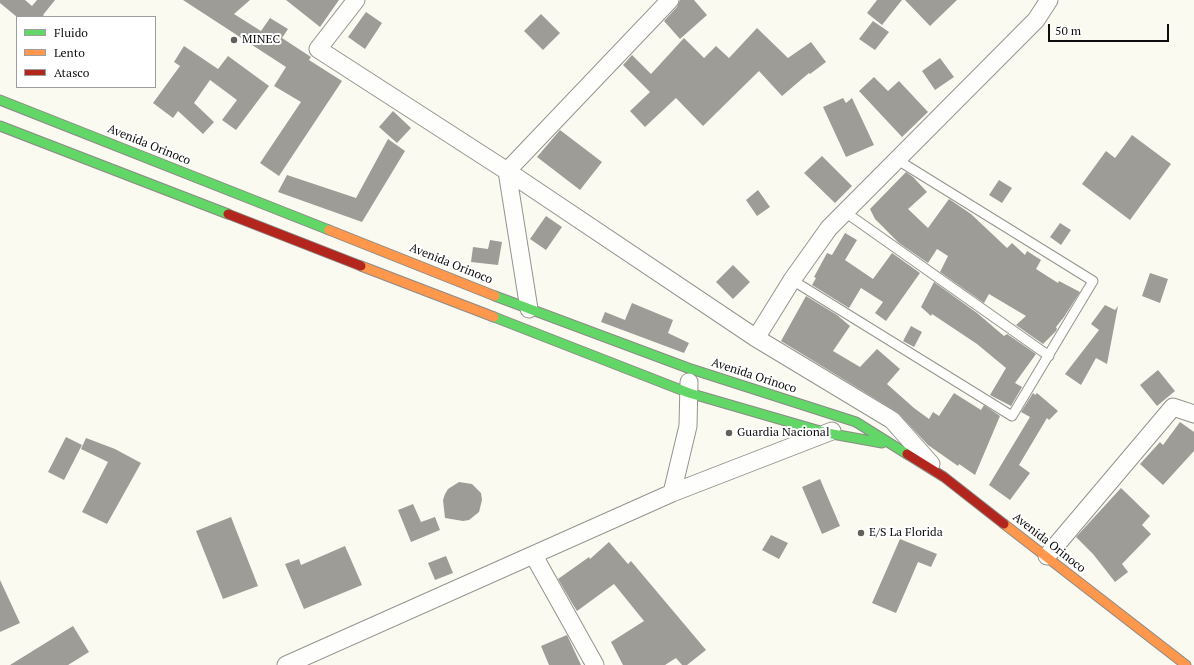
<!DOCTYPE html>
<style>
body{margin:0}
#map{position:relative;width:1194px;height:665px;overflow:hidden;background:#fbfaf0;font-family:"PT Serif",serif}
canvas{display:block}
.legend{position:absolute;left:16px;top:16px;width:140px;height:72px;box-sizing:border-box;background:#fff;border:1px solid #9e9e9e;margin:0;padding:5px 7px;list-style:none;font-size:12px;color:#0d0d0d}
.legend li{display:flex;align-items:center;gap:8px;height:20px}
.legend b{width:20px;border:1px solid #9e9e9e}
.scale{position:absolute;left:1048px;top:24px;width:121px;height:18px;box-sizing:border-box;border:2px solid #0d0d0d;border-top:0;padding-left:5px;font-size:12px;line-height:14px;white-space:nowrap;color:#0d0d0d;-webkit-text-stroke:3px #fff;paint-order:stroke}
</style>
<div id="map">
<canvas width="1194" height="665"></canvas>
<ul class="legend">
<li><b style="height:5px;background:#63d668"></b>Fluido</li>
<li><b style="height:5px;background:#ff974d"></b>Lento</li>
<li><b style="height:5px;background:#b3261e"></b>Atasco</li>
</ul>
<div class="scale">50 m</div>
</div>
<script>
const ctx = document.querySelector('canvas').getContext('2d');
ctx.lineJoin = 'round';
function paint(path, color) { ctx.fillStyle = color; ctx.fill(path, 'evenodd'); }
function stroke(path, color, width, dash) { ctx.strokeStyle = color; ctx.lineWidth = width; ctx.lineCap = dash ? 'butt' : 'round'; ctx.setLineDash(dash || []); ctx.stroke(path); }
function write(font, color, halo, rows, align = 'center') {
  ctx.font = font + ' "PT Serif",serif'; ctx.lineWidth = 4; ctx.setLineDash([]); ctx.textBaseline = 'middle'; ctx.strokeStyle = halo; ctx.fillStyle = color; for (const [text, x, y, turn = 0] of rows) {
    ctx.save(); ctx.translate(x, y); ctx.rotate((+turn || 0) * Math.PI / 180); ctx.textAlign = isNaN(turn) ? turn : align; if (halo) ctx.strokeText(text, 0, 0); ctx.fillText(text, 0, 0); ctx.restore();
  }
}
paint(new Path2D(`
 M 0,0 L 25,0 L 32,6 L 37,0 L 55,0 L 43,15 L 45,17 L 17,17 L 0,3 Z
 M 183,0 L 250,0 L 234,14 L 261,31 L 270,18 L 288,29 L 282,38 L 311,57 L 309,60 L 342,81 L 279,176 L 260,163 L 301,102 L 274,86 L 286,67 Z
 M 286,0 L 339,0 L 320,27 Z
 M 680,0 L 694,0 L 707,15 L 680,39 L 664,21 L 677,7 Z
 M 877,0 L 902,0 L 882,25 L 867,13 Z
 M 905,0 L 957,0 L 930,26 Z
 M 366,12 L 382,23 L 365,49 L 348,37 Z
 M 541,14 L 560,33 L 543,50 L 524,31 Z
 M 873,21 L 889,32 L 875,50 L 859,39 Z
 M 757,28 L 788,58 L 811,42 L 826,62 L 810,74 L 809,73 L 782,96 L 759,71 L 703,126 L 676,98 L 645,127 L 630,111 L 650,92 L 623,65 L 632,55 L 651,74 L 684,38 L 704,58 L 716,46 L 729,58 Z
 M 184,46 L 218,69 L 228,56 L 269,86 L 236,130 L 222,120 L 237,100 L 210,80 L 194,103 L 214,122 L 203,134 L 178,111 L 173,118 L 153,103 L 180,66 L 174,62 Z
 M 940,58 L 954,77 L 935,90 L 922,71 Z
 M 874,77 L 888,91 L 899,81 L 928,112 L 902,137 L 859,91 Z
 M 843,98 L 846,103 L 852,98 L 874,145 L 846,157 L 823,107 Z
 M 393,111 L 411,128 L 397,143 L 379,127 Z
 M 560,130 L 602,162 L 580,190 L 537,157 Z
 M 1132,135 L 1171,164 L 1130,220 L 1082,184 L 1106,151 L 1115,158 Z
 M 388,139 L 405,151 L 362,222 L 278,192 L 287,175 L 356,198 Z
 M 822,156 L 852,186 L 835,203 L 804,173 Z
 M 906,172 L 913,177 L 927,192 L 908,209 L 928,228 L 949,199 L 971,214 L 1007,248 L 1012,243 L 1025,255 L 1027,251 L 1041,260 L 1036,269 L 1058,283 L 1059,281 L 1080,292 L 1064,317 L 1056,327 L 1057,329 L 1056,331 L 1043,344 L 1016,325 L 1026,316 L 989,294 L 984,303 L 940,272 L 948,256 L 937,249 L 928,263 L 899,243 L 875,219 L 870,209 Z
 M 999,180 L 1012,188 L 1002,203 L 989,195 Z
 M 758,190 L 770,207 L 757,216 L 746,200 Z
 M 546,216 L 562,227 L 546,250 L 530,239 Z
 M 1060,223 L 1071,230 L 1061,245 L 1050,237 Z
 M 845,233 L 857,240 L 845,260 L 873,279 L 892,253 L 920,273 L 886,321 L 875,313 L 883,302 L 861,288 L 849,308 L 812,285 L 816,278 L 814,277 L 827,253 L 832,255 Z
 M 490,240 L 502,242 L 498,265 L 471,262 L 473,247 L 488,249 Z
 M 733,265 L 750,282 L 733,299 L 716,282 Z
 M 1150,273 L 1168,279 L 1160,303 L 1142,296 Z
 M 934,282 L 977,313 L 1004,336 L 1007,334 L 1036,354 L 1015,383 L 1022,387 L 1011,406 L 990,395 L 1006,368 L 977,344 L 932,314 L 931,316 L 921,307 Z
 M 806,296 L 837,315 L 850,326 L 833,351 L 860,367 L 877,349 L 900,369 L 887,384 L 914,408 L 929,419 L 933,412 L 939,416 L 954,393 L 981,410 L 984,405 L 1000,416 L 975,475 L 959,464 L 958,466 L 928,445 L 897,412 L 781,341 Z
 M 632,303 L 673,320 L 668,333 L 689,343 L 684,353 L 601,322 L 605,312 L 625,320 Z
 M 1105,305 L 1115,310 L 1118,306 L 1107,364 L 1096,358 L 1081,385 L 1065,374 L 1099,330 L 1091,324 Z
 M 911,326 L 922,332 L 914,347 L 903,341 Z
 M 1158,370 L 1175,391 L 1157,406 L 1140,385 Z
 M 1033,393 L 1035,395 L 1037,393 L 1058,411 L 1049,420 L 1047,418 L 1019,465 L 1030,473 L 1010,500 L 989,485 L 1030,417 L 1021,412 Z
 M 1180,422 L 1194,432 L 1194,451 L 1163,485 L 1140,464 L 1160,442 L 1163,445 Z
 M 66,437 L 82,445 L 64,480 L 48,472 Z
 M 86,438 L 115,449 L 141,463 L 107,524 L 82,512 L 108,462 L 81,449 Z
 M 820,479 L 840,526 L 822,534 L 802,487 Z
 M 459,482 L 472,484 L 481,493 L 482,500 L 479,512 L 469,520 L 463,521 L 445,518 L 443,500 L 445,494 L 448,489 Z
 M 1121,488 L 1150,516 L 1142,525 L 1151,534 L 1122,564 L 1128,572 L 1115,582 L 1093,554 L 1076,537 Z
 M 413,504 L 421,522 L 435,517 L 440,530 L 411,542 L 398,510 Z
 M 231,517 L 258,586 L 223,599 L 196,531 Z
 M 771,535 L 788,543 L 779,559 L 762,550 Z
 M 900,539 L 937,554 L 931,567 L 918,562 L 896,613 L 872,603 Z
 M 609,542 L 628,564 L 631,561 L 706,650 L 687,665 L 682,665 L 676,658 L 665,665 L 623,665 L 611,642 L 644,621 L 614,584 L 577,611 L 572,603 L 558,579 L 589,557 L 590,559 Z
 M 345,546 L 362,585 L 304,609 L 285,564 L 299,559 L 301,565 Z
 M 446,556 L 453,573 L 435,580 L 428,563 Z
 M 0,580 L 20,623 L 0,632 Z
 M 73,626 L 89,652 L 68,665 L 10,665 Z
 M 567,635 L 581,665 L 549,665 L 541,646 Z`), '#9e9c96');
const lane = new Path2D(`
 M 845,212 L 1049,356
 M 792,280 L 1012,416 L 1093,281 L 896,159`);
const street = new Path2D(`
 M 356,0 L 318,49 L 507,171 L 756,338 L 892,420 L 931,464
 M 529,309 L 507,171 L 670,0
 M 756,338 L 792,280 L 829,228 L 1036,20 L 1049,0
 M 672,493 L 688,426 L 689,382
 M 534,556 L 595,665
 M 1047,556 L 1173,407 L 1194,414
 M 286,665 L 672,493 L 832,431`);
const fast = new Path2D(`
 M 0,100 L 329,230
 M 0,126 L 228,214
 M 495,296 L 688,368 L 856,422 L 907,454
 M 494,317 L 689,393 L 827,433 L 882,443`);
const slow = new Path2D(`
 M 329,230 L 495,296
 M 361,266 L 494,317
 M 1004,524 L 1186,665`);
const jam = new Path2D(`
 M 228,214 L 361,266
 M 907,454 L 944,477 L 1004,524`);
stroke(lane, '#94948f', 11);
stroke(street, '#94948f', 19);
stroke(fast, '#8b8a86', 11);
stroke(slow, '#8b8a86', 11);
stroke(jam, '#8b8a86', 11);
stroke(lane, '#fefefd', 9);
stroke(street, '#fefefd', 17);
stroke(fast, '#63d668', 9);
stroke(slow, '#ff974d', 9);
stroke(jam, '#b3261e', 9);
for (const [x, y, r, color] of [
 [234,40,4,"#60605c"],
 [729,433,4,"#60605c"],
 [861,533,4,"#60605c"]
]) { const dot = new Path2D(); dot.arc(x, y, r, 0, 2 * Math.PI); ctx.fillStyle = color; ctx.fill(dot); stroke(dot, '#fff', 1.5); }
write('12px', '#0d0d0d', '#fff', [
 ["MINEC",242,40],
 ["Guardia Nacional",737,433],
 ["E/S La Florida",869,533]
], 'left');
write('12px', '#0d0d0d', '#fff', [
 ["Avenida Orinoco",149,145,22],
 ["Avenida Orinoco",451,264,22],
 ["Avenida Orinoco",754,376,18],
 ["Avenida Orinoco",1049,543,38]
]);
</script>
